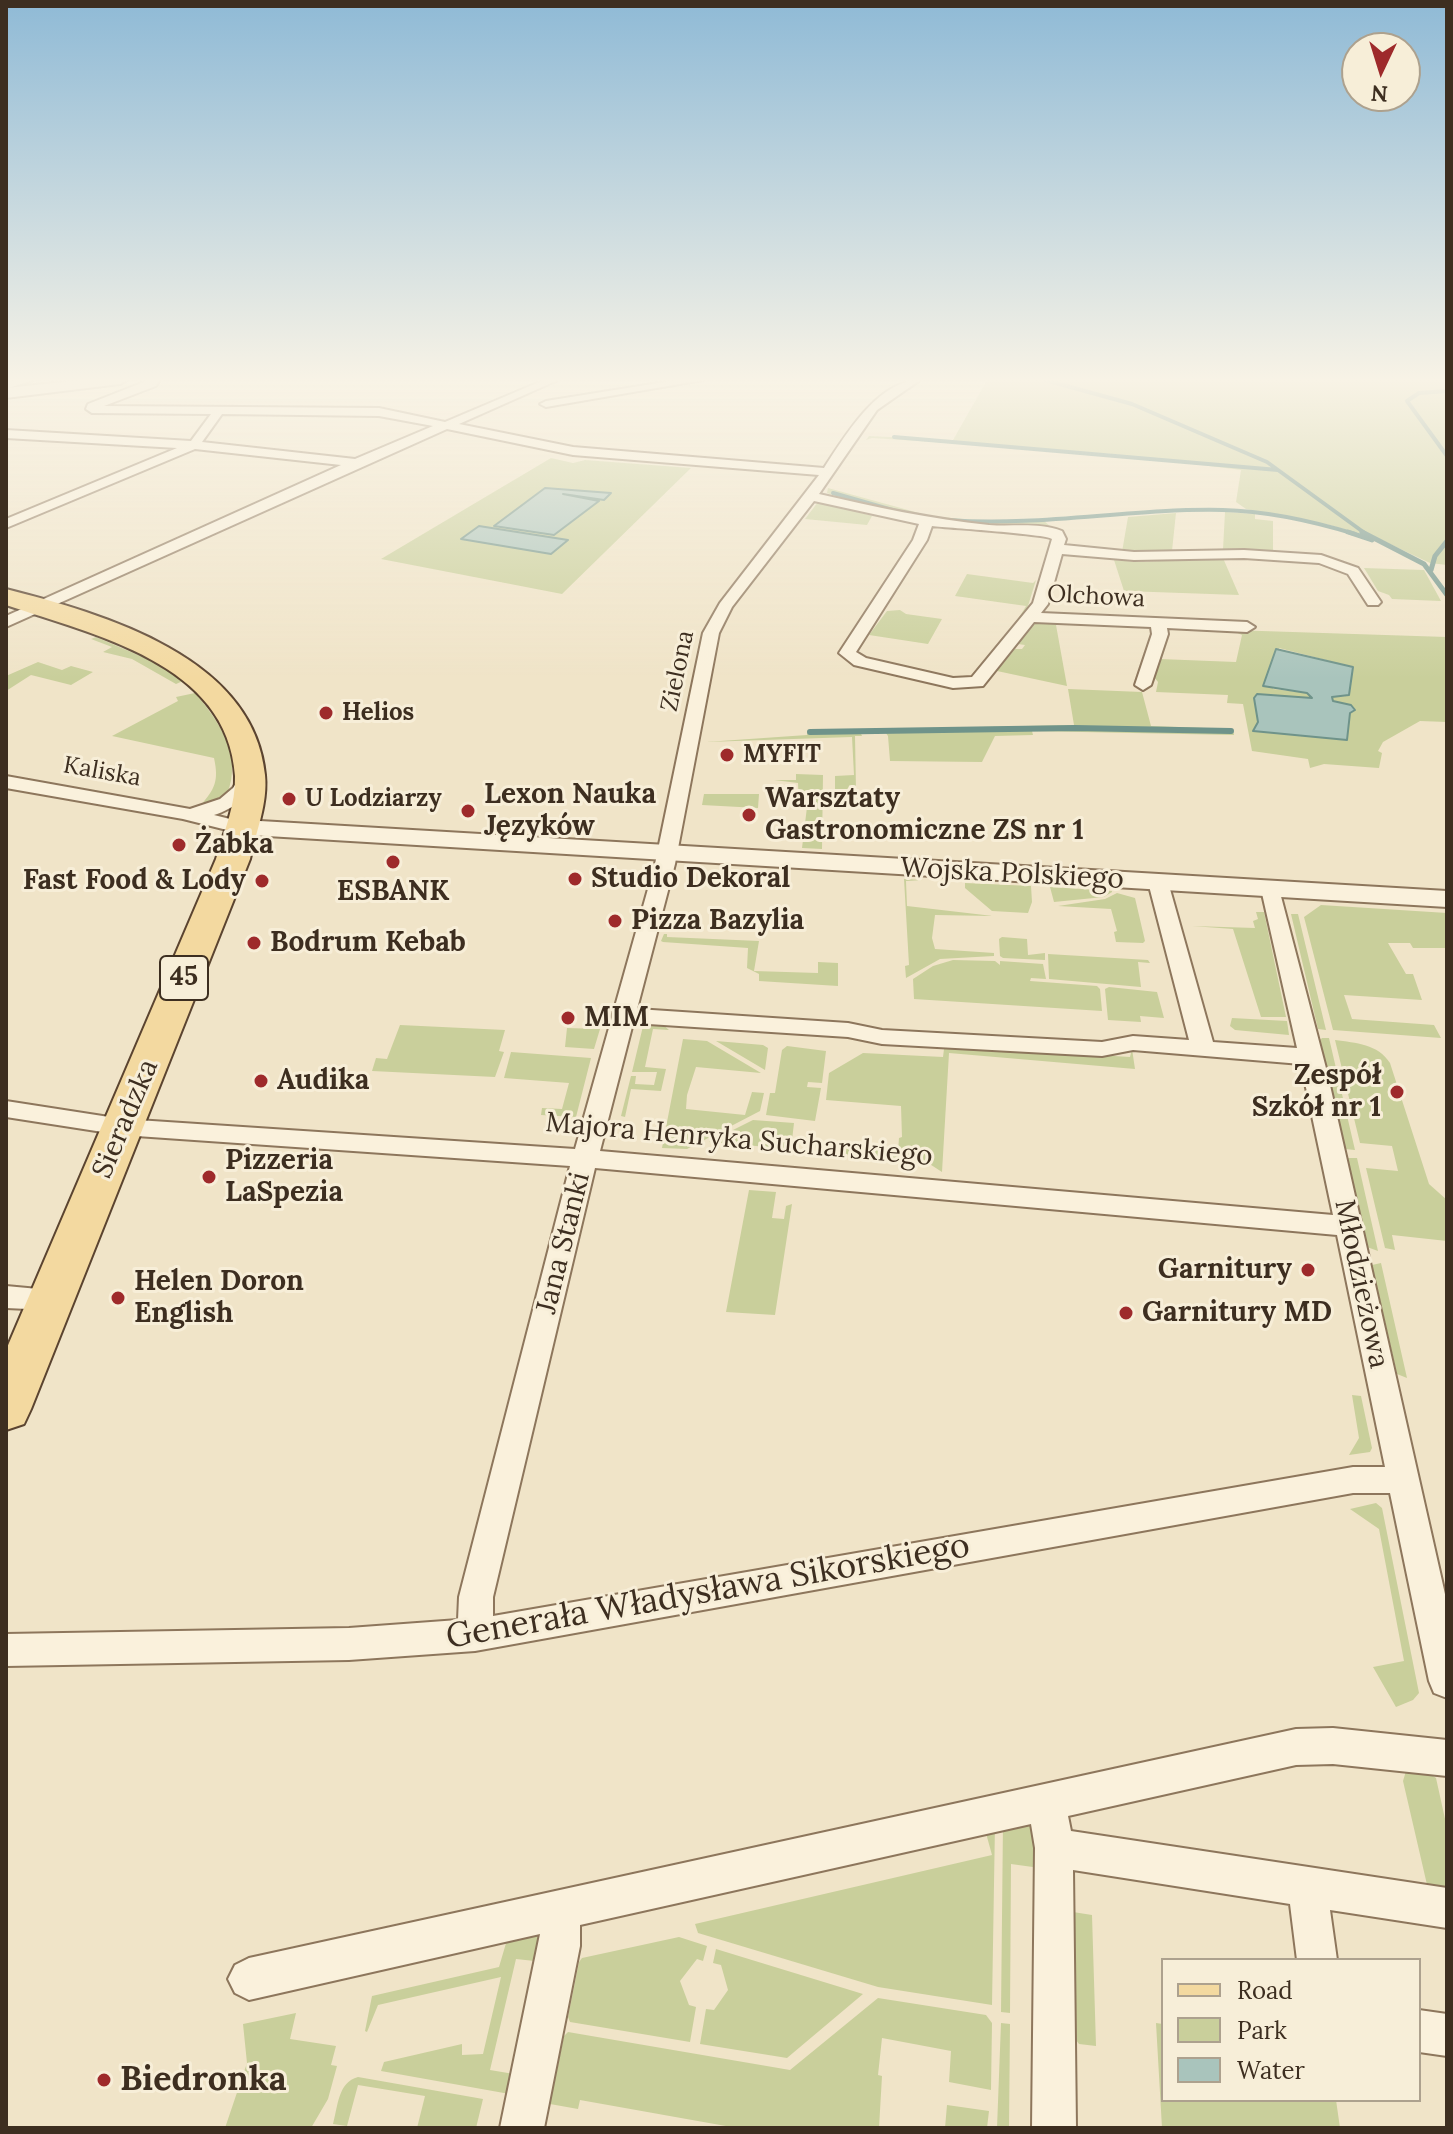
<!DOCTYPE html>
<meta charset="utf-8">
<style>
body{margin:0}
#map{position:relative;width:1453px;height:2134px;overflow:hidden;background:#f0e4c8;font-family:Lora,serif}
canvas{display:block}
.frame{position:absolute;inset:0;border:8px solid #3d2e20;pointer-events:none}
.legend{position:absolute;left:1161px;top:1958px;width:260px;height:144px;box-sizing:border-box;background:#f7eed8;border:2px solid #ada18e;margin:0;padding:10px 14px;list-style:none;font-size:24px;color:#3d2e20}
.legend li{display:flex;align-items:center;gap:16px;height:40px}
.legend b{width:40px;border:2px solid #ada18e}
.north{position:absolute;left:1341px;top:32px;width:80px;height:80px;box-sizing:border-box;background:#f7eed8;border:2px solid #ada18e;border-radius:50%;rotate:184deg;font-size:22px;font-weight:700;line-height:32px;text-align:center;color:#3d2e20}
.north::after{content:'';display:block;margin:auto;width:28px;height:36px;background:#9e2a2b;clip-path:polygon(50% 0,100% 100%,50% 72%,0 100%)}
</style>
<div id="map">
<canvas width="1453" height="2134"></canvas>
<div class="frame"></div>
<ul class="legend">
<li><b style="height:10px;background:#f3d9a0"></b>Road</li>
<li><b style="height:22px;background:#c9cf9b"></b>Park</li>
<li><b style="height:22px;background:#a9c4bc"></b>Water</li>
</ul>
<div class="north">N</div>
</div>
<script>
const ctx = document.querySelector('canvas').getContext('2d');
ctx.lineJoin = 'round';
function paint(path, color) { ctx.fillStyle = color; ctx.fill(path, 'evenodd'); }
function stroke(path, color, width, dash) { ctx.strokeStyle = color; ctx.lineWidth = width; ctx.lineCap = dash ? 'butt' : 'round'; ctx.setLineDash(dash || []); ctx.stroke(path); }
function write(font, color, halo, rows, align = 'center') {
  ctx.font = font + ' Lora,serif'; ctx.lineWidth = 6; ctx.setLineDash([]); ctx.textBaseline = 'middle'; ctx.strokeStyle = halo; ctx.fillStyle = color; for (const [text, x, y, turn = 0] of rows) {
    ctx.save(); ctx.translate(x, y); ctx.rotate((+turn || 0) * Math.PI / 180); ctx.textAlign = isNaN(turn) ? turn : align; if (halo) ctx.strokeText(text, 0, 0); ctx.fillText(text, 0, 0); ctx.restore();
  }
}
paint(new Path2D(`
 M 987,380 L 1447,380 L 1447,565 L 1430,563 L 1379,539 L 1326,524 L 1322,525 L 1246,509 L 1236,502 L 1241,470 L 1112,454 L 872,438 L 866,440 L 869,436 L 953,440 Z
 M 551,458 L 573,463 L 585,460 L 691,468 L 562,594 L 381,559 Z
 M 828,488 L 930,516 L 997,522 L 1043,520 L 1051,527 C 996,536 878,514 827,493 Z
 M 818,502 L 881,518 L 872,516 L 867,525 L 805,519 Z
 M 1225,512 L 1255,514 L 1255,519 L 1273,521 L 1273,551 L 1223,549 Z
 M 1176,513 L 1172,551 L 1122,552 L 1128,517 Z
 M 1223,558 L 1239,595 L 1124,591 L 1114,560 L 1138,562 Z
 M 1364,568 L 1424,570 L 1441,601 L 1392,599 L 1389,595 L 1378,591 Z
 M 967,574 L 1033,583 L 1036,580 L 1028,606 L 1017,621 L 1026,606 L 955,596 Z
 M 900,610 L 906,614 L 942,619 L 928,644 L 869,635 L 887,611 Z
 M 1043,622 L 1067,623 L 1056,625 L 1067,686 L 997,671 L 1015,649 L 1022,649 L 1025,645 L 1018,644 L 1035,624 Z
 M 1231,630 L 1447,637 L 1447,722 L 1420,721 L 1383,742 L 1378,751 L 1382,753 L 1379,768 L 1324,764 L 1310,768 L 1308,759 L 1252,751 L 1243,704 L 1227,703 L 1228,695 L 1156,692 L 1158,682 L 1154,677 L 1160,659 L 1236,662 L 1242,635 ZM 1279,648 L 1353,667 L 1347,696 L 1332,697 L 1333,701 L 1351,705 L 1354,711 L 1350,712 L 1347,740 L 1253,730 L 1258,722 L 1254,698 L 1263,694 L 1312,698 L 1307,693 L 1273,689 Z
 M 96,637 L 152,661 L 183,681 L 176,684 L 132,659 L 103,652 L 112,647 L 91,639 Z
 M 38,662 L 62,670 L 71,666 L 93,672 L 71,685 L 31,675 L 6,691 L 6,676 Z
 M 1068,689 L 1142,692 L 1151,726 L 1233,729 L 1234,735 L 1032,731 L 1033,735 L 995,736 L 982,762 L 890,761 L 888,736 L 883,729 L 1074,725 Z
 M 195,693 C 219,721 243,756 227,794 L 200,806 C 215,789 219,781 214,758 L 112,736 L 178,701 L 176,697 Z
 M 859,729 L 862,736 L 855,736 L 856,790 L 838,790 L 837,795 L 835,795 L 835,776 L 854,775 L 852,737 L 706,742 L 807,735 L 808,730 Z
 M 796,774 L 823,775 L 822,849 L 802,848 L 807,807 L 799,807 L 798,783 L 774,780 L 796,780 Z
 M 704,794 L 759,794 L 758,808 L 702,805 Z
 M 904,879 L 923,880 L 906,881 L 907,906 L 993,916 L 935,915 L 932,938 L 935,949 L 994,953 L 994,956 L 940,959 L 906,978 L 905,966 L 909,965 Z
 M 965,883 L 1031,886 L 1032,902 L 1028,913 L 992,911 L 965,888 Z
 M 1050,887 L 1112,891 L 1112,892 L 1104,897 L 1054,902 Z
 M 1117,893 L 1135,898 L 1145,941 L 1143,943 L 1116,942 L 1114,932 L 1117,931 L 1111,909 L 1058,906 L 1105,899 Z
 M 1321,905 L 1447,913 L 1447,948 L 1413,948 L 1410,943 L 1388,943 L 1406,974 L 1413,974 L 1422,1000 L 1344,995 L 1352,1019 L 1434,1025 L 1441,1038 L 1333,1030 L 1304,917 Z
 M 1256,912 L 1264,912 L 1286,1017 L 1261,1017 L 1233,929 L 1192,926 L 1255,928 L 1253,921 L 1258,919 Z
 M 1291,914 L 1298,914 L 1326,1030 L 1318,1029 Z
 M 664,934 L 667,934 L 667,937 L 759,941 L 754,971 L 818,973 L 818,962 L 838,963 L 838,986 L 759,981 L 759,974 L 747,968 L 748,948 L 663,942 L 661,941 Z
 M 1002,937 L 1027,939 L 1028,955 L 1045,953 L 1045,960 L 1003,958 L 1000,956 L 999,939 Z
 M 1048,954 L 1148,960 L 1150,963 L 1138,962 L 1141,987 L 1049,979 Z
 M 953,960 L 995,961 L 1000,965 L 1000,961 L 1043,964 L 1046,979 L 1031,978 L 1030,981 L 1097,986 L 1100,989 L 1102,1011 L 914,999 L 913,979 L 933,966 Z
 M 1109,987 L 1157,992 L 1164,1018 L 1140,1016 L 1141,1022 L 1108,1020 L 1105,989 Z
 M 1232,1018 L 1287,1021 L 1289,1035 L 1235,1030 L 1230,1026 Z
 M 644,1022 L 661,1023 L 669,1030 L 653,1029 L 645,1067 L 666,1069 L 661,1091 L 631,1089 L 625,1117 L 621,1116 L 631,1076 L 636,1076 L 635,1084 L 654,1085 L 657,1072 L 632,1072 Z
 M 400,1025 L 505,1030 L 499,1051 L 504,1052 L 495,1077 L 372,1071 L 376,1058 L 387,1059 Z
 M 567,1028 L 600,1029 L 594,1049 L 565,1047 Z
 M 1322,1038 L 1329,1038 L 1355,1150 L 1345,1149 L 1320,1040 Z
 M 683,1039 L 707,1041 L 761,1073 L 696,1067 L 687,1095 L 686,1109 L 745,1115 L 752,1092 L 764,1093 L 760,1111 L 687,1149 L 662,1148 Z
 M 1335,1040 C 1356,1043 1378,1044 1390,1063 L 1429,1184 L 1447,1200 L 1447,1241 L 1392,1235 L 1395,1250 L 1385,1248 L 1366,1168 L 1398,1171 L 1392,1146 L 1360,1143 Z
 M 716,1041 L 763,1045 L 768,1048 L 765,1070 Z
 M 787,1046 L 826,1051 L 822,1083 L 808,1082 L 807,1087 L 821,1088 L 815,1121 L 766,1115 L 770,1093 L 775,1093 L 782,1050 Z
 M 954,1046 L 1130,1057 L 1132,1049 L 1135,1069 L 949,1053 L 942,1172 L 925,1161 L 820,1152 L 820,1145 L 898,1152 L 899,1138 L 902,1137 L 901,1106 L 826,1100 L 829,1073 L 863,1053 L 943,1057 L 944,1049 Z
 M 511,1052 L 591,1058 L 576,1117 L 541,1115 L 542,1108 L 562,1109 L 569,1083 L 504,1078 Z
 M 753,1120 L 794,1123 L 791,1149 L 709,1142 Z
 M 1348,1158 L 1357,1158 L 1378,1251 L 1367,1247 Z
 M 749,1190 L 776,1192 L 772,1218 L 784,1219 L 786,1206 L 792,1204 L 775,1315 L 726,1312 Z
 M 1381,1263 L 1407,1378 L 1397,1374 L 1372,1265 Z
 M 1352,1395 L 1361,1396 L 1372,1448 L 1370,1452 L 1349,1455 L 1359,1438 Z
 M 1376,1503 L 1382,1508 L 1419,1693 L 1413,1700 L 1396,1707 L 1373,1667 L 1404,1661 L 1379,1529 L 1350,1509 Z
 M 1406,1771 L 1430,1774 L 1436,1778 L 1447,1828 L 1447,1888 L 1428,1889 L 1403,1781 Z
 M 1003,1822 L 1028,1822 L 1036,1829 L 1040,1868 L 1011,1864 L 1010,2013 L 1001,2012 Z
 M 995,1824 L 992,2005 L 878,1987 L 698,1933 L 695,1924 L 992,1855 L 984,1826 Z
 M 1073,1912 L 1092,1915 L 1096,2046 L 1079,2044 L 1076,2040 Z
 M 541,1932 L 544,1962 L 516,1959 L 490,2070 L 520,2075 L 515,2095 L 381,2071 L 384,2062 L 462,2044 L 462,2055 L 483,2054 L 501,1977 L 378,2005 L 367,2032 L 365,2031 L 372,1996 L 499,1967 L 509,1933 Z
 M 679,1937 L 707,1946 L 703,1961 L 697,1959 L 680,1981 L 689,2005 L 696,2007 L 690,2042 L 570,2022 L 568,2017 L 579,1962 L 582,1958 Z
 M 716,1949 L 863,1994 L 787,2058 L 700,2044 L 706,2009 L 714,2010 L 728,1990 L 721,1965 L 713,1963 Z
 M 878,1998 L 986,2015 L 992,2023 L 991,2090 L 949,2082 L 951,2051 L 882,2038 L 878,2075 L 882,2076 L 879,2128 L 737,2128 L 580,2100 L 578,2109 L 550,2104 L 564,2036 L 568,2032 L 790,2070 Z
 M 296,2013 L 290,2039 L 336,2046 L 331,2065 L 337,2066 L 328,2099 L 311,2128 L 225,2128 L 247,2063 L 243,2024 Z
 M 1001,2023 L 1010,2024 L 1009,2128 L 997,2128 Z
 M 1156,2023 L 1163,2024 L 1163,2100 L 1336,2100 L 1340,2128 L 1162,2128 Z
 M 358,2077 L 483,2099 L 476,2128 L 417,2128 L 425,2096 L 358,2085 L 347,2126 L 333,2124 C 338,2106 338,2082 358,2077 Z
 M 947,2105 L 989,2111 L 987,2128 L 945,2128 Z`), '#c9cf9b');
const water = new Path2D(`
 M 545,488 L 611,493 L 604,500 L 563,494 L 599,501 L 554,535 L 494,526 Z
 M 479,526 L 568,540 L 551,554 L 461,539 Z
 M 1276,649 L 1353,667 L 1349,695 L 1332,697 L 1333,701 L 1351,705 L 1355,710 L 1350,713 L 1347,740 L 1253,731 L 1258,722 L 1254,698 L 1257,694 L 1312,698 L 1307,693 L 1263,686 Z`);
paint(water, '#a9c4bc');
stroke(water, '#6f938a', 2);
stroke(new Path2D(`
 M 1045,380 L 1132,404 L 1267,462 L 1366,534
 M 1447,391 L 1419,393 L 1407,401 L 1447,456
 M 894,437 L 1278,470
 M 833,493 L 896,511
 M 948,520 C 1040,527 1131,508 1223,510 C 1267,511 1312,521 1355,534`), '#6f938a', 4);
stroke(new Path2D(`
 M 1348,532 L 1372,540
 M 1362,532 L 1424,564 L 1447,595
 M 1431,570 L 1435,556 L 1447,541`), '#6f938a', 5);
stroke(new Path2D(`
 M 810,732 L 1075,728 L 1231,731`), '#6f938a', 6);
const minor = new Path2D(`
 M 15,380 L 33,380 L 6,389 L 6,382 Z
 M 149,380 L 160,380 L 156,386 L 104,406 L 379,408 L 445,422 L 544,380 L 558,380 L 459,424 L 573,447 L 824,468 C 845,436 878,380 920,380 L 877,410 L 819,494 C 875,507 931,519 989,525 C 1014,527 1038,522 1062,531 L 1066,539 L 1064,545 L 1134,552 L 1244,550 L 1321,555 L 1358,568 L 1381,602 L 1378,605 L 1368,605 L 1348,574 L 1319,563 L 1244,558 L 1134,560 L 1062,554 L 1048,604 L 1041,613 L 1247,622 L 1255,627 L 1247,632 L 1167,628 L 1168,634 L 1151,685 L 1143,690 L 1135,685 L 1152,634 L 1151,627 L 1034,622 L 983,686 L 953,688 L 854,665 L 839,653 L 913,540 L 919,524 L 814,501 L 732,607 L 719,633 L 675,864 L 637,1009 L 848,1023 L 882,1030 L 1102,1042 L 1133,1036 L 1189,1040 L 1148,882 L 1158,876 L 1168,882 L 1213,1042 L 1297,1048 L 1261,889 L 1271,883 L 1278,885 L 1327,1072 L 1447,1603 L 1447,1698 L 1434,1693 L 1429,1681 L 1390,1493 L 1353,1493 L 475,1651 L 349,1660 L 6,1666 L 6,1634 L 349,1628 L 458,1620 L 459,1597 L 570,1166 L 122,1135 L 6,1117 L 6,1101 L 122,1119 L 575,1149 L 655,864 L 703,633 L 720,603 L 819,475 L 573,455 L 447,429 L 6,627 L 6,616 L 341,465 L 195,449 L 6,528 L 6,519 L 177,448 L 6,438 L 6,430 L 191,441 L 211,414 L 92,413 L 86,409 L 88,404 ZM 222,414 L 379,416 L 433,426 L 355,459 L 202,442 ZM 932,526 C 950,528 1046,534 1052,539 L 1033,603 L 972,677 L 953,678 L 866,658 L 856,652 L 927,540 ZM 633,1023 L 848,1037 L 882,1044 L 1102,1056 L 1133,1050 L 1301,1064 L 1333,1215 L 600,1151 ZM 595,1168 L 1337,1235 L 1385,1467 L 1353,1467 L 493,1616 L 493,1597 Z
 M 677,380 L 703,380 L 546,407 L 540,404 L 546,401 Z
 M 250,770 L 259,776 C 248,796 236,808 214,815 L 250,824 L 253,828 L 250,832 L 243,834 L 183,819 L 6,788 L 6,776 L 190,809 L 220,799 L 233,788 L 243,772 Z
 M 6,1286 L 60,1291 L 64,1299 L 60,1307 L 50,1310 L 6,1308 Z
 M 1333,1728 L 1447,1740 L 1447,1776 L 1333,1764 L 1296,1765 L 1068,1816 L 1071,1831 L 1447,1888 L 1447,1928 L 1330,1910 L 1337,1960 L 1297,1960 L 1290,1904 L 1073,1870 L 1076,2128 L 1032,2128 L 1035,1848 L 1031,1824 L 580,1925 L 580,1946 L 544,2128 L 500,2128 L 540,1934 L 249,2000 L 235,1993 L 228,1979 L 235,1965 L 249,1958 L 1296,1729 Z
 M 1419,2010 L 1447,2014 L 1447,2056 L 1419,2052 Z`);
const tertiary = new Path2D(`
 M 82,380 L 127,380 L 120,384 L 6,398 L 6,388 Z
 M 243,820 L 1447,891 L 1447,907 L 234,834 L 230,828 L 234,822 Z`);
const primary = new Path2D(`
 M 6,589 C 104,614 254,657 265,775 C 268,803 256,832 250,859 L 31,1409 L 24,1424 L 6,1430 L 6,1350 L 216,859 C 224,832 236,804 235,776 C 228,663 94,635 6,605 Z`);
stroke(minor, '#8d765c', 4);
stroke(tertiary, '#8d765c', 4);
stroke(primary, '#5b4430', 4);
paint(minor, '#faf1dc');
paint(tertiary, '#faf1dc');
paint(primary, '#f3d9a0');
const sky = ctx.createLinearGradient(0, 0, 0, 679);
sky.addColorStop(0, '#8fbad6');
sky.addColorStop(0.56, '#f8f3e6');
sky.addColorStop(1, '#f8f3e600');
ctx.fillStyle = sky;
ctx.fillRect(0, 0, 1453, 679);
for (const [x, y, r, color] of [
 [326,713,8,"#9e2a2b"],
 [727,755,8,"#9e2a2b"],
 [289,799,8,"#9e2a2b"],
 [468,811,8,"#9e2a2b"],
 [749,815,8,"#9e2a2b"],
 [179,845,8,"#9e2a2b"],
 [393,862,8,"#9e2a2b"],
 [575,879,8,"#9e2a2b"],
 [262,881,8,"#9e2a2b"],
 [615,921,8,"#9e2a2b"],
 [254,943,8,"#9e2a2b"],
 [568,1018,8,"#9e2a2b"],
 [261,1081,8,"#9e2a2b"],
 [1397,1092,8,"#9e2a2b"],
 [209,1177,8,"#9e2a2b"],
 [1308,1270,8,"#9e2a2b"],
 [118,1298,8,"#9e2a2b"],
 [1126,1313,8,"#9e2a2b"],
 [104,2080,8,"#9e2a2b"]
]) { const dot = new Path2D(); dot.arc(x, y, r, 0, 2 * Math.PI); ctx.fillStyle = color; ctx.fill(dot); stroke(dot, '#f7eed8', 3); }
write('24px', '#3d2e20', '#f7eed8', [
 ["Olchowa",1096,597,3],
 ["Zielona",678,671,-78],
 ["Kaliska",102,772,10]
]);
write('bold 24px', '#3d2e20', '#f7eed8', [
 ["Helios",342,713],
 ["MYFIT",743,755],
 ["U Lodziarzy",305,799]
], 'left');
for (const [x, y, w] of [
 [184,978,48]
]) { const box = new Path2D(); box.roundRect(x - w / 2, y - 22, w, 44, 6); ctx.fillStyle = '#f7eed8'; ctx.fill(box); stroke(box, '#3d2e20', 2); }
write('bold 26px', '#3d2e20', null, [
 ["45",184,978]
]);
write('bold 28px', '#3d2e20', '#f7eed8', [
 ["Lexon Nauka",484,795],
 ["Języków",484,827],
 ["Warsztaty",765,799],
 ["Gastronomiczne ZS nr 1",765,831],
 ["Żabka",195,845],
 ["Studio Dekoral",591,879],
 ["Fast Food & Lody",246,881,"right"],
 ["ESBANK",393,892,"center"],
 ["Pizza Bazylia",631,921],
 ["Bodrum Kebab",270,943],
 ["MIM",584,1018],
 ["Zespół",1381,1076,"right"],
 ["Szkół nr 1",1381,1108,"right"],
 ["Audika",277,1081],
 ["Pizzeria",225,1161],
 ["LaSpezia",225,1193],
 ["Garnitury",1292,1270,"right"],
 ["Helen Doron",134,1282],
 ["English",134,1314],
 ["Garnitury MD",1142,1313]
], 'left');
write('28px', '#3d2e20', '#f7eed8', [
 ["Wojska Polskiego",1012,874,3],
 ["Sieradzka",126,1119,-67],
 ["Majora Henryka Sucharskiego",739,1140,5],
 ["Jana Stanki",564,1243,-76],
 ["Młodzieżowa",1361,1284,78]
]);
write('34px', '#3d2e20', '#f7eed8', [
 ["Generała Władysława Sikorskiego",708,1592,-10]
]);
write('bold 34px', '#3d2e20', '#f7eed8', [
 ["Biedronka",120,2080]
], 'left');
</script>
